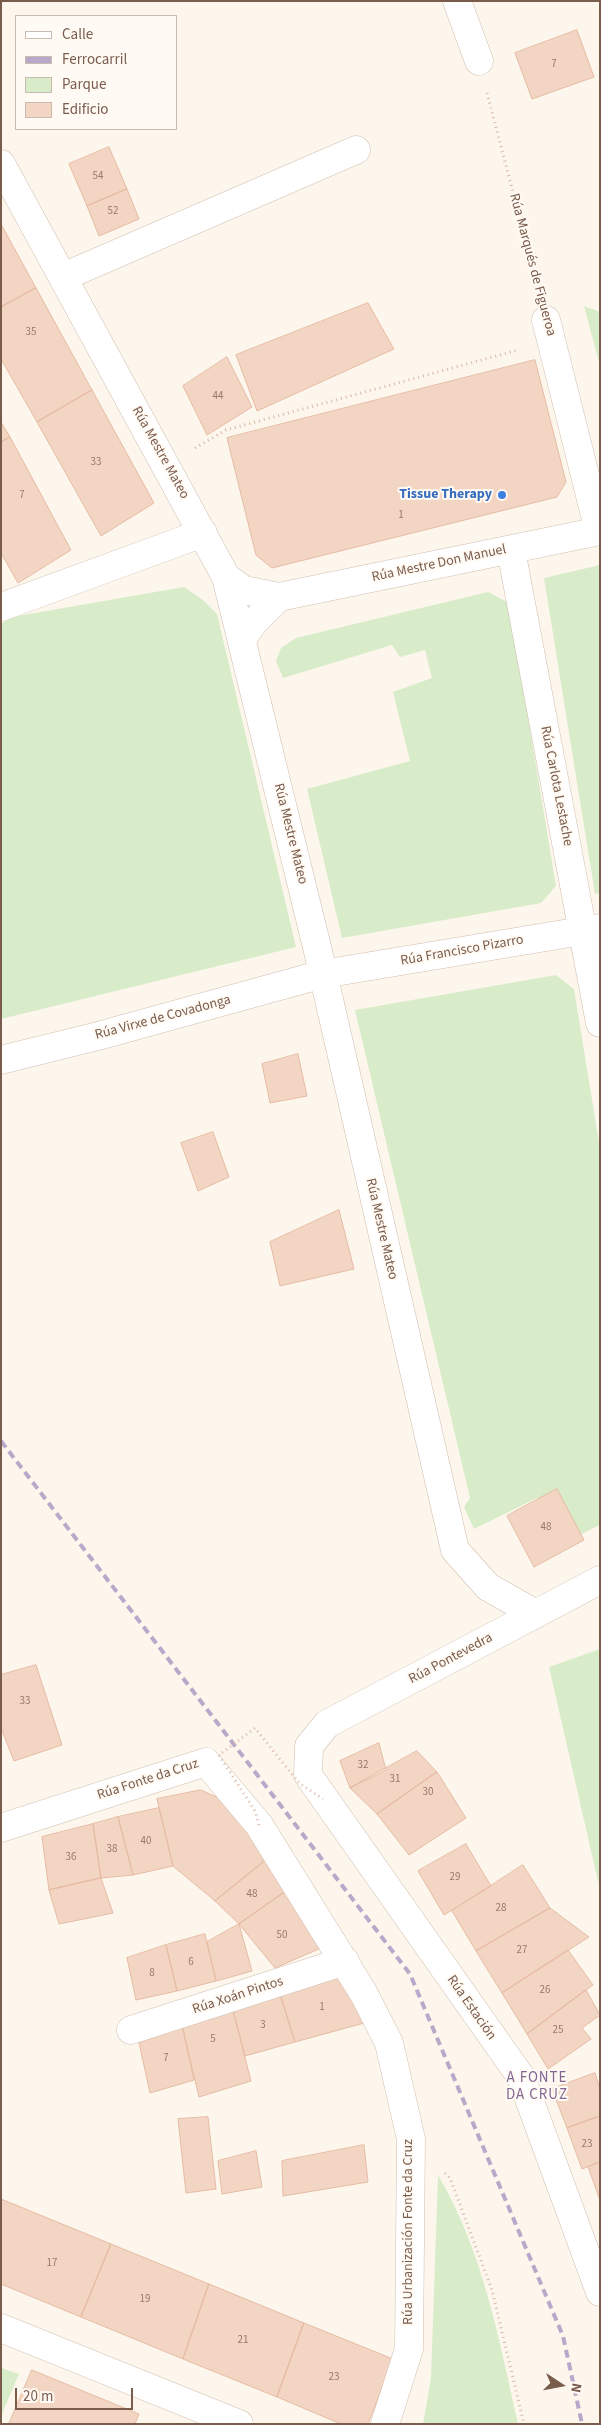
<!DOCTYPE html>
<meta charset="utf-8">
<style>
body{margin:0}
#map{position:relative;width:601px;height:2425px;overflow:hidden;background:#fdf6ec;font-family:"Source Sans 3",sans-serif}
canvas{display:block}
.frame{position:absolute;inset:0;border:2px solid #7a5c4d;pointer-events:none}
.legend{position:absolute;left:15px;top:15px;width:162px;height:115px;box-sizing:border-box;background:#fffaf3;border:1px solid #cabbb1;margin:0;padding:6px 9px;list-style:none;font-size:15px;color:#7a5c4d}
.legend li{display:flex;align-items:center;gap:10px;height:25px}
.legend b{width:25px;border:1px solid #cabbb1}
.north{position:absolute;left:536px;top:2360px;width:50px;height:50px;-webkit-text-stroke:4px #fffaf3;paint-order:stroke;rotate:101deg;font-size:14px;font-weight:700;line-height:20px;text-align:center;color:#7a5c4d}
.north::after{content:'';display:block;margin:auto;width:18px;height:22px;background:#7a5c4d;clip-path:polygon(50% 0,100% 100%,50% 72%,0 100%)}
.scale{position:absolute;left:15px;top:2388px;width:118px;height:22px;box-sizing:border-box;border:2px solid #7a5c4d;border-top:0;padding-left:6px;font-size:15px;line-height:18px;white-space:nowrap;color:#7a5c4d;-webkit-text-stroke:4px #fffaf3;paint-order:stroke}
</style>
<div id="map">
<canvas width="601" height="2425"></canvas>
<div class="frame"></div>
<ul class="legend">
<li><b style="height:6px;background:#fff"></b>Calle</li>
<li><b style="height:6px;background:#b9a8c9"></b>Ferrocarril</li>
<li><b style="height:14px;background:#d8ecc9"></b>Parque</li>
<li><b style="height:14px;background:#f3d5c3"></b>Edificio</li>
</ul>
<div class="north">N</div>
<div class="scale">20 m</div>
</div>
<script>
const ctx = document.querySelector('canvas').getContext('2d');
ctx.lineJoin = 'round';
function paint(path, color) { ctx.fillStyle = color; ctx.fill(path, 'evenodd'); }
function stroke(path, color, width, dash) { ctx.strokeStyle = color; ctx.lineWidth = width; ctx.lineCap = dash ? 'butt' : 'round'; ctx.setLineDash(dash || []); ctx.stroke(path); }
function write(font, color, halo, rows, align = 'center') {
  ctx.font = font + ' "Source Sans 3",sans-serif'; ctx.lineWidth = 4; ctx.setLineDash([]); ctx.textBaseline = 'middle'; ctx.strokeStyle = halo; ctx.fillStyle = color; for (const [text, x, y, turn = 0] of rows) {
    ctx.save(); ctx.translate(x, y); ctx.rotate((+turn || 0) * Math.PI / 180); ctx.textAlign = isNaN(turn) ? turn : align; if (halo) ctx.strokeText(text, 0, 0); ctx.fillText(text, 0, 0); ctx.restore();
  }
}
paint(new Path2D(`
 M 584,306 L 600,312 L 600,366 Z
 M 600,565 L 600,893 L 595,894 L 544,578 Z
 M 184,587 L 203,600 L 217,614 L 296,947 L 1,1019 L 1,624 L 12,617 Z
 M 488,592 L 509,603 L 556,886 L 541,903 L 342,938 L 307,789 L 410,761 L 393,692 L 432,678 L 425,650 L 400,657 L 392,645 L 283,678 L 276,661 L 281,648 L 296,638 Z
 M 556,975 L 574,989 L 600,1149 L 600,1525 L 569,1540 L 537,1498 L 474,1529 L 464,1507 L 470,1498 L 355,1010 Z
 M 600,1649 L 600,1890 L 549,1667 Z
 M 438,2175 C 483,2251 499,2339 518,2424 L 423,2424 L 431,2378 Z
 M 1,2368 L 19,2374 L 1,2416 Z`), '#d8ecc9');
const building = new Path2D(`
 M 577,30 L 594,77 L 532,99 L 515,53 Z
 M 109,147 L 127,189 L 87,206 L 69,164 Z
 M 127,189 L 139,219 L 99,236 L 87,206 Z
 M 1,224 L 36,288 L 1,307 Z
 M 36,288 L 92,390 L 37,422 L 1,359 L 1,307 Z
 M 368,303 L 394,349 L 257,411 L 236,355 Z
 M 227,357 L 252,407 L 207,435 L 183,386 Z
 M 535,360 L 566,482 L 557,497 L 272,568 L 256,555 L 227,438 Z
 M 92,390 L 154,503 L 101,536 L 37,422 Z
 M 1,422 L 10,437 L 1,442 Z
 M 10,437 L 71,550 L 18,583 L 1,553 L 1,442 Z
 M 298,1054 L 307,1096 L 270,1103 L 262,1064 Z
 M 213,1132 L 229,1177 L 198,1191 L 181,1143 Z
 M 339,1210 L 354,1269 L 280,1286 L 270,1242 Z
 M 557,1489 L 584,1540 L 534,1567 L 507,1516 Z
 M 36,1665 L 62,1745 L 14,1761 L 1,1728 L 1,1675 Z
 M 379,1743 L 386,1770 L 350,1788 L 340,1761 Z
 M 417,1751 L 437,1772 L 377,1814 L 350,1788 Z
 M 437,1772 L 466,1818 L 409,1855 L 377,1814 Z
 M 201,1790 L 225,1801 L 267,1859 L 215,1901 L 173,1866 L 157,1799 Z
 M 159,1808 L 173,1866 L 133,1875 L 118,1817 Z
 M 118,1817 L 133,1875 L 101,1878 L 93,1824 Z
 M 93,1824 L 101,1878 L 49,1890 L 42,1837 Z
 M 466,1844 L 491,1886 L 444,1915 L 418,1871 Z
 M 267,1859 L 289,1889 L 239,1924 L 215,1901 Z
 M 523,1865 L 550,1908 L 476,1951 L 452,1911 Z
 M 101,1878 L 113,1913 L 59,1924 L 49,1890 Z
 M 289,1889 L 321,1948 L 275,1968 L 239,1924 Z
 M 550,1908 L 589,1937 L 502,1993 L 476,1951 Z
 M 239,1924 L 252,1971 L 216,1981 L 207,1942 Z
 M 205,1934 L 216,1981 L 177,1991 L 166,1945 Z
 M 166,1945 L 177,1991 L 136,2000 L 127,1958 Z
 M 568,1950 L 593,1985 L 527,2034 L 502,1993 Z
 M 343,1976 L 368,2022 L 295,2042 L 280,1994 Z
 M 586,1990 L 600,2015 L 582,2028 L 591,2039 L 548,2069 L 527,2034 Z
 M 280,1994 L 295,2042 L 245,2056 L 233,2010 Z
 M 233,2010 L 251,2081 L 199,2097 L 182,2025 Z
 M 182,2025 L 194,2080 L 150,2093 L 138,2038 Z
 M 595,2073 L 600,2089 L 600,2116 L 567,2128 L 552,2089 Z
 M 600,2116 L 600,2162 L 582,2169 L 567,2128 Z
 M 208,2117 L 216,2189 L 186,2193 L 178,2119 Z
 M 364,2145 L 368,2182 L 283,2196 L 282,2161 Z
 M 256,2151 L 262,2187 L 222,2194 L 218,2161 Z
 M 600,2162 L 600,2200 L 588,2167 Z
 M 1,2199 L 111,2244 L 81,2317 L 1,2284 Z
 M 111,2244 L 209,2284 L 183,2359 L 81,2317 Z
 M 209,2284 L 304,2323 L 277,2397 L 183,2359 Z
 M 304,2323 L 393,2359 L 368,2424 L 341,2424 L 277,2397 Z
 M 32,2370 L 139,2414 L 135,2424 L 9,2424 Z`);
paint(building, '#f3d5c3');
stroke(building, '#e6bba3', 1);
const street = new Path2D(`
 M 457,1 L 479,61
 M 1,164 L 226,577 L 317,947 L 455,1550 L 488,1587 L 536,1614
 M 63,277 L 356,150
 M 546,320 L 599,531
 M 511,550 L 600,1023
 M 226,577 L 244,590 L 279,597 L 600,531
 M 1,607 L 203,533
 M 242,639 L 254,622 L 279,597
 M 1,1060 L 98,1036 L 323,974 L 600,928
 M 600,1580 L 327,1724 L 309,1746 L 308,1775 L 521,2077 L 600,2292
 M 1,1828 L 206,1762 L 259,1825 L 364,1994 L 389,2043 L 411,2139 L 409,2349 L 385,2424
 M 131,2030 L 345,1961
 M 1,2328 L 239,2424`);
stroke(street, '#d1beb0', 29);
stroke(new Path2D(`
 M 487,93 L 538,288
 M 195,448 L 226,430 L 518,350
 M 445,2173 L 450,2178 L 492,2290 L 524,2424`), '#d9b8a5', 3, [1, 4]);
stroke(street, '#fff', 28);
stroke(new Path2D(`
 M 1,1441 L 410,1974 L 563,2336 L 582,2424`), '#b9a8c9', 4, [8, 5]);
stroke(new Path2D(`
 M 259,1825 L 255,1811 L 219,1755 L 255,1728 L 299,1783 L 323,1799`), '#d9b8a5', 3, [1, 4]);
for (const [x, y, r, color] of [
 [502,495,5,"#3f7fe0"]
]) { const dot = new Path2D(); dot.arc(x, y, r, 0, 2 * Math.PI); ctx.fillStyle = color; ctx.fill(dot); stroke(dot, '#fffaf3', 2); }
write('11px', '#987a6a', null, [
 ["7",554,65],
 ["54",98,177],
 ["52",113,212],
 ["35",31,333],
 ["44",218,397],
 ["33",96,463],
 ["7",22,496],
 ["1",401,516],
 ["48",546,1528],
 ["33",25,1702],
 ["32",363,1766],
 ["31",395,1780],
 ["30",428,1793],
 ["40",146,1842],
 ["38",112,1850],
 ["36",71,1858],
 ["29",455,1878],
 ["48",252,1895],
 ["28",501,1909],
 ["50",282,1936],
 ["27",522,1951],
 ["6",191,1963],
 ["8",152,1974],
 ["26",545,1991],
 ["1",322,2008],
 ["3",263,2026],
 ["25",558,2031],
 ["5",213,2040],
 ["7",166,2059],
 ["23",587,2145],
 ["17",52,2264],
 ["19",145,2300],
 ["21",243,2341],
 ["23",334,2378]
]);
write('14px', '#7a5c4d', '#fffaf3', [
 ["Rúa Marqués de Figueroa",532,265,75],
 ["Rúa Mestre Mateo",160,453,61],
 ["Rúa Mestre Don Manuel",439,564,-12],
 ["Rúa Carlota Lestache",556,786,79],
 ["Rúa Mestre Mateo",290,834,76],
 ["Rúa Francisco Pizarro",462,951,-10],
 ["Rúa Virxe de Covadonga",163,1018,-15],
 ["Rúa Mestre Mateo",381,1229,77],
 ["Rúa Pontevedra",451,1659,-28],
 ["Rúa Fonte da Cruz",148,1780,-18],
 ["Rúa Xoán Pintos",238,1996,-18],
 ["Rúa Estación",471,2008,55],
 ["Rúa Urbanización Fonte da Cruz",409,2232,-90]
]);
write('bold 14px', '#366cbe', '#fffaf3', [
 ["Tissue Therapy",492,495]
], 'right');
ctx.letterSpacing = '1px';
write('15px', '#846695', '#fffaf3', [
 ["A FONTE",537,2079],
 ["DA CRUZ",537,2096]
]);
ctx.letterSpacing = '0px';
</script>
